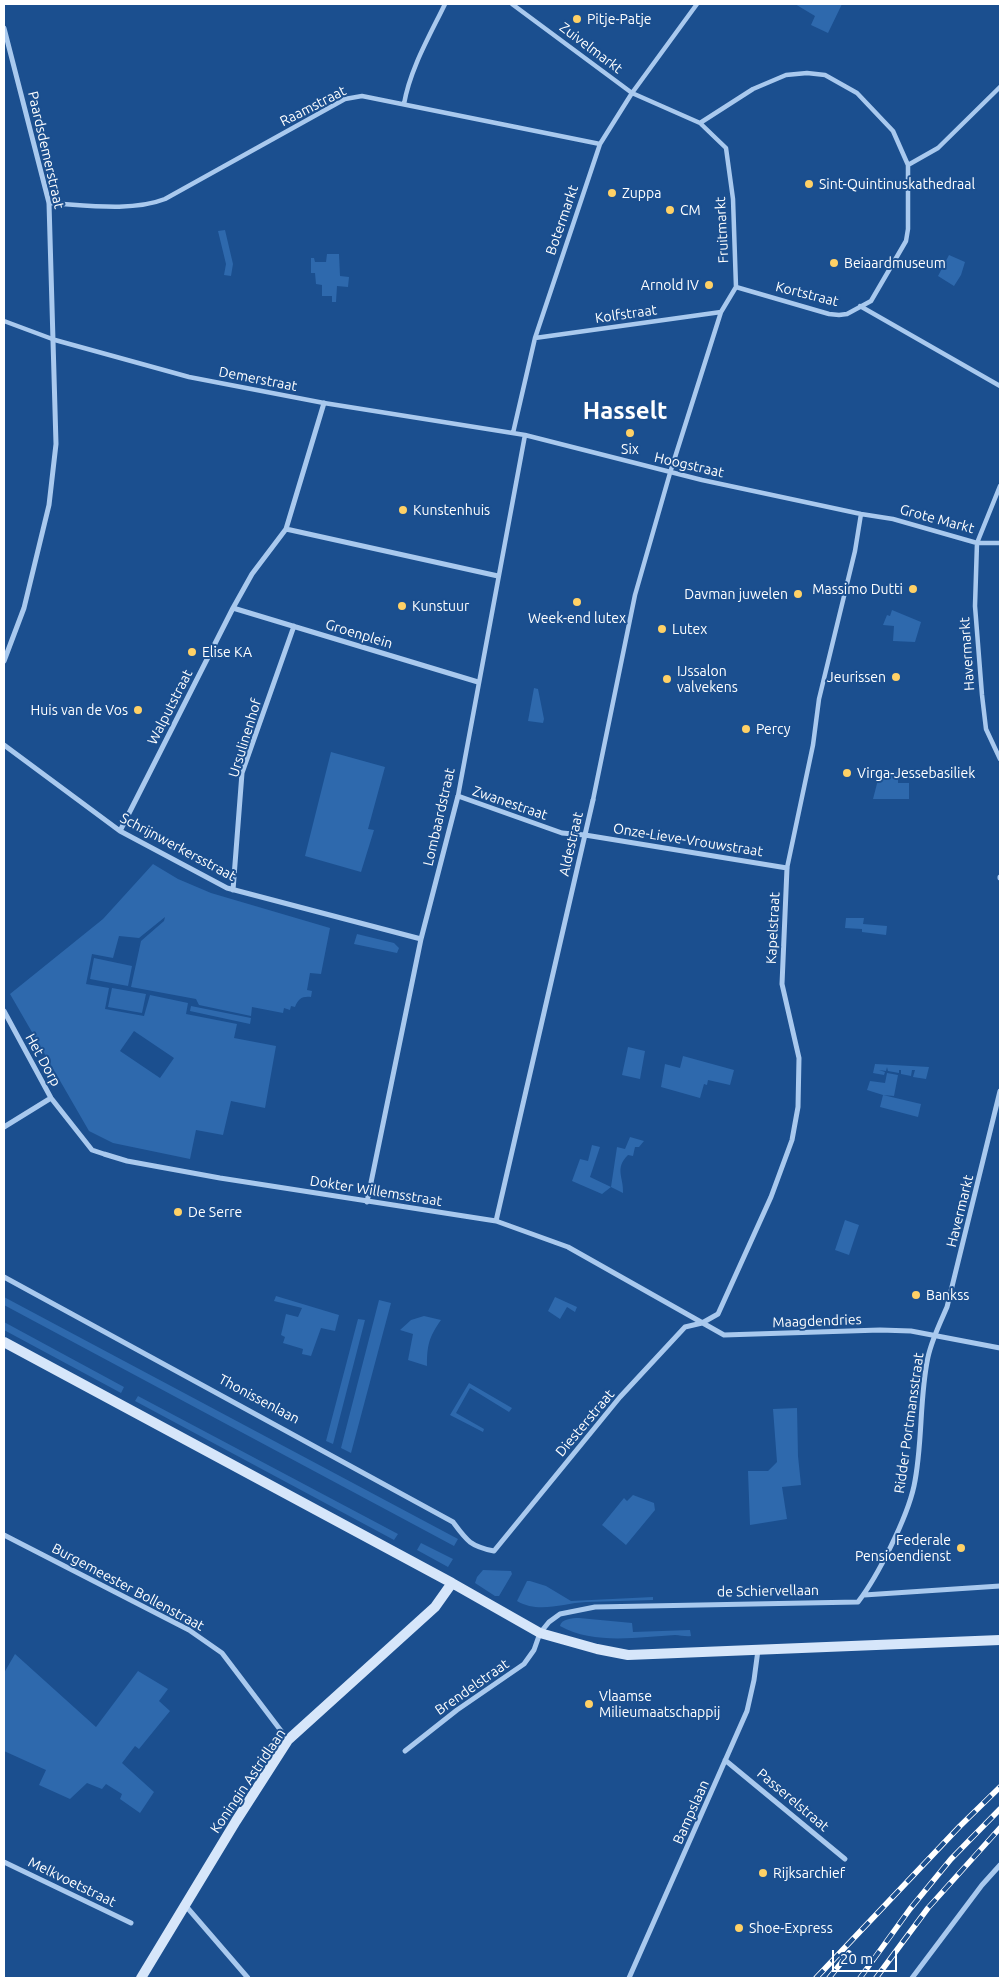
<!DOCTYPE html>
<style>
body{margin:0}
#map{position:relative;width:1004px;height:1982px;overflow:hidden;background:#1b4f8f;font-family:Ubuntu,sans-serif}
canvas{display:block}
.frame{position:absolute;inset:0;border:5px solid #fff;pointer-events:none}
.scale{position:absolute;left:832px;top:1950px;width:65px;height:22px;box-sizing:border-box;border:2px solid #fff;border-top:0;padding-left:6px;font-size:15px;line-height:18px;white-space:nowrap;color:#fff;-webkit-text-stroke:4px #1b4f8f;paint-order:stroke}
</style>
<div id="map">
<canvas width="1004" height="1982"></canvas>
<div class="frame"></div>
<div class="scale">20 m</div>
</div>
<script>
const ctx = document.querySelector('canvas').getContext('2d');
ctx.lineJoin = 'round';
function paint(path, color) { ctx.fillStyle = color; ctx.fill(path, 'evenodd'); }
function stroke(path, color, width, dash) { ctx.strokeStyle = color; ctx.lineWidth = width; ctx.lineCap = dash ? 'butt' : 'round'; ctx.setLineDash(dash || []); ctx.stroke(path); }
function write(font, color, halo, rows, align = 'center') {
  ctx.font = font + ' Ubuntu,sans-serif'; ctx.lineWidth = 4; ctx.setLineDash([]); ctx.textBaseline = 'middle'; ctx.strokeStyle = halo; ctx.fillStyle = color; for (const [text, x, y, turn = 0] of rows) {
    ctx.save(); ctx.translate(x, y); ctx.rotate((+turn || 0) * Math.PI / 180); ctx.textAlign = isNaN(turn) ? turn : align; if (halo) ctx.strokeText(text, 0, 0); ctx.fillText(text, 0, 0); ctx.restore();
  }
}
paint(new Path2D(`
 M 795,4 L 842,4 L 828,33 L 811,25 L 815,16 Z
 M 225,230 L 233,264 L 231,276 L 224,275 L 226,264 L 218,231 Z
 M 327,254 L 339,254 L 340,276 L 349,277 L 348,287 L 337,286 L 336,302 L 332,302 L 332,296 L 322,296 L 322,285 L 316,284 L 315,273 L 311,273 L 311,258 L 314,258 L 315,262 L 326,262 Z
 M 949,255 L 965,262 L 961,275 L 954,286 L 938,276 Z
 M 892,610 L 921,622 L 915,642 L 893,641 L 894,626 L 883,625 L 887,615 L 890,616 Z
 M 534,688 L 538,689 L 544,719 L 543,723 L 528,721 Z
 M 331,752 L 385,767 L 368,829 L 374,830 L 361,872 L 305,856 Z
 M 880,772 L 898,772 L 898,783 L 909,783 L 909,799 L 873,799 Z
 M 153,864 L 178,879 L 211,893 L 330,928 L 321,974 L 310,973 L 307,990 L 312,991 L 311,997 C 302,996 298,999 295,1007 L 291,1006 L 290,1010 L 284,1008 L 283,1013 L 252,1007 L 251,1016 L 199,1005 L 196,999 L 131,987 L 141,941 L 164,921 L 165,917 L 139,938 L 119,936 L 113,958 L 92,954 L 86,984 L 109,988 L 105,1009 L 144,1016 L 150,995 L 188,1003 L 186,1014 L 237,1024 L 234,1038 L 276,1046 L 265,1108 L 231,1101 L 223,1135 L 196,1130 L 190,1159 L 113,1143 L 89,1131 L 10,994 L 103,919 ZM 134,1031 L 174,1058 L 160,1078 L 120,1051 Z
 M 846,918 L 864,918 L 863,924 L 887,926 L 886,935 L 862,932 L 862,929 L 845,928 Z
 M 357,934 L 394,943 L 399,948 L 397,953 L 354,944 Z
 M 94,958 L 132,966 L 128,986 L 90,979 Z
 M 112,988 L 146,994 L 142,1013 L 108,1007 Z
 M 191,1006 L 251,1018 L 250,1024 L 190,1011 Z
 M 628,1047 L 645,1051 L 640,1079 L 622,1075 Z
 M 683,1056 L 734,1070 L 730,1085 L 708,1080 L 707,1085 L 704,1084 L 700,1098 L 661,1087 L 665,1064 L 680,1068 Z
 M 875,1064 L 929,1067 L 926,1079 L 913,1077 L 915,1070 L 912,1070 L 911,1076 L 901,1074 L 901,1070 L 899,1070 L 899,1073 L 888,1071 L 887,1067 L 886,1071 L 879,1070 L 885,1072 L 884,1075 L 873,1073 Z
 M 887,1073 L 898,1075 L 894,1096 L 883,1095 L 921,1104 L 918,1117 L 880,1107 L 883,1095 L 867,1090 L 870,1081 L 885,1083 Z
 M 630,1137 L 644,1141 L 639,1147 L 635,1147 L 633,1156 L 628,1155 C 614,1169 624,1177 623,1193 L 611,1187 L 602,1194 L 572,1181 L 580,1159 L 588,1161 L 592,1145 L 600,1147 L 590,1177 L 611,1187 L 617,1147 L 625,1149 Z
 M 845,1220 L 859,1225 L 849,1255 L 835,1250 Z
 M 276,1296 L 339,1315 L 335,1331 L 321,1328 L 311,1356 L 302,1354 L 303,1349 L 283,1343 L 285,1337 L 281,1335 L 286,1314 L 298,1317 L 302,1308 L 274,1301 Z
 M 4,1297 L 458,1539 L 454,1546 L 4,1305 Z
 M 555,1297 L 577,1307 L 575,1312 L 567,1307 L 560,1319 L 548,1311 Z
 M 379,1300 L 391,1303 L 351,1453 L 341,1448 Z
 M 424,1316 L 441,1320 C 429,1337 427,1345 427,1366 L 408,1360 L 413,1334 L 400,1330 L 411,1320 Z
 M 358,1319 L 365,1320 L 333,1444 L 326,1441 Z
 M 4,1322 L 124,1387 L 121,1393 L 4,1330 Z
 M 469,1383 L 512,1408 L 509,1412 L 470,1388 L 456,1413 L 484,1429 L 483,1432 L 450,1415 Z
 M 138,1396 L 398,1534 L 394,1540 L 135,1401 Z
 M 797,1408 L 798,1456 L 801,1485 L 782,1487 L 787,1519 L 750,1525 L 748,1471 L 768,1471 L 777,1462 L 773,1409 Z
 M 633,1495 L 654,1503 L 655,1510 L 626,1545 L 602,1525 L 624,1498 L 627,1501 Z
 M 421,1543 L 453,1559 L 448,1567 L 417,1550 Z
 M 483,1570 L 511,1571 L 512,1574 L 499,1596 L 495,1596 L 475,1583 L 477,1577 Z
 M 527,1581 L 530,1581 L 546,1586 L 571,1601 L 653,1597 L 653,1600 C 631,1601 609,1601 586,1602 C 563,1603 539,1614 517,1601 Z
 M 579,1618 L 632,1623 L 633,1632 L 690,1630 L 691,1636 C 686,1637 680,1635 675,1635 C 639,1637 593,1645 560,1626 C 561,1619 572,1618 579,1618 Z
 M 15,1654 L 96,1727 L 138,1671 L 168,1689 L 159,1701 L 170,1711 L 139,1749 L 135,1746 L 122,1763 L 154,1792 L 140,1813 L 120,1799 L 122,1794 L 106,1784 L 102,1789 L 87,1783 L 70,1799 L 39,1785 L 46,1770 L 4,1751 L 4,1673 Z`), '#2e69ad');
stroke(new Path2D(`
 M 512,4 L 632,93 L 700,123 L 726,148 L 733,199 L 736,287 L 721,312 L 670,473 L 635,595 L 593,800
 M 404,104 C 410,69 430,35 445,4
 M 700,123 L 753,89 L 786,75 L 807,73 L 825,75 L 857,93 L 893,131 L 908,165 L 908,229 L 906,241 L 871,301 L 847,314 L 839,315 L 829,314 L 736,287
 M 908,165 L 938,148 L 1000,87
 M 49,203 C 85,205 132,212 165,199 L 345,99 L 362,96 L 600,144
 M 860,306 L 1000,386
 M 4,321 L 55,340 L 189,377 L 324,403 L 525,435 L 702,480 L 861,514 L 893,519 L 977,543 L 1000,543
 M 535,338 L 721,312
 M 513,433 L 535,338 L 600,144 L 632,93 L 697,4
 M 1000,486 L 977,543 L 975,606 L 982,695 L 986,729 L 1000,759
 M 458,796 L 525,435
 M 787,868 L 813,745 L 819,699 L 855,551 L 861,514`), '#a9c9ee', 4.5);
stroke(new Path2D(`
 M 4,28 L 49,203 L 56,444 L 49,505 L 24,608 L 4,661
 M 286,529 L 498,576
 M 233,608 L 478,682
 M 4,745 L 120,831 L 227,888 L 421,939
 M 120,831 L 233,608 L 252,574 L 286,529 L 324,403
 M 1000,877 L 1000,878
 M 233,890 L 242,773 L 294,626
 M 4,1011 L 51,1098 L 92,1150 L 104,1154 L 127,1161 L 220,1178 L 496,1221 L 568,1247 L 724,1335 L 880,1330 L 911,1331 L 1000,1348
 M 4,1127 L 51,1098
 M 496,1221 L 593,800
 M 4,1277 L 453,1522 C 467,1541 470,1546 494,1551 L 620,1397 L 685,1327 L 702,1323 L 718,1314 L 771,1197 L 792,1140 L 798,1107 L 799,1058 L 782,984 L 787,868 L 585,835 L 562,833 L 458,796 L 421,939 L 367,1202
 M 4,1535 L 189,1630 L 222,1653 L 288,1740
 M 864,1595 L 1000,1586
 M 405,1751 L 457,1710 L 524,1664 L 534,1650 L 540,1633 L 549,1622 L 560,1614 L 595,1607 L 858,1602 C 878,1576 907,1518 914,1486 C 923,1444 919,1399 928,1357 C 932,1339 940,1323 947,1307 L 1000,1091
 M 725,1760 L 845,1859
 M 4,1862 L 131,1923
 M 185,1905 L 248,1978
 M 629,1978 L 747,1711 L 754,1680 L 758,1650
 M 912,1978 L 982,1885 L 1000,1865`), '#a9c9ee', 5);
stroke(new Path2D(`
 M 4,1342 L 452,1583 L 540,1633 L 597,1649 L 628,1655 L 1000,1640
 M 141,1978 L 236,1821 L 288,1740 L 435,1607 L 452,1583`), '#d6e6fa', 10);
const rail = new Path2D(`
 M 816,1978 L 960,1826 L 1000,1787
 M 829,1978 L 849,1953
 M 860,1978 L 910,1909 L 951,1859 L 1000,1809
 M 876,1978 L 928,1908 L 1000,1828`);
stroke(rail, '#fff', 5.5);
stroke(rail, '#1b4f8f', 4, [11]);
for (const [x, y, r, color] of [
 [577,19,5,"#ffd166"],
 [809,184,5,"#ffd166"],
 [612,193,5,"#ffd166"],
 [670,210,5,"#ffd166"],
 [834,263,5,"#ffd166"],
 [709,285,5,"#ffd166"],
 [630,433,5,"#ffd166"],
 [403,510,5,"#ffd166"],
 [913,589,5,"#ffd166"],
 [798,594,5,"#ffd166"],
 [577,602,5,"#ffd166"],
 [402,606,5,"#ffd166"],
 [662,629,5,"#ffd166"],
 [192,652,5,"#ffd166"],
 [896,677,5,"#ffd166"],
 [667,679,5,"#ffd166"],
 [138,710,5,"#ffd166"],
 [746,729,5,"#ffd166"],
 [847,773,5,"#ffd166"],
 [178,1212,5,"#ffd166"],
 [916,1295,5,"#ffd166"],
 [961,1548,5,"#ffd166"],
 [589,1704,5,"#ffd166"],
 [763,1873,5,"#ffd166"],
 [739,1928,5,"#ffd166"]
]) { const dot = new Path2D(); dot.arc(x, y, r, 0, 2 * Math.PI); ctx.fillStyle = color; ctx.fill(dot); stroke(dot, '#1b4f8f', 2); }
write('14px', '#fff', '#1b4f8f', [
 ["Pitje-Patje",587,19],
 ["Sint-Quintinuskathedraal",819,184],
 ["Zuppa",622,193],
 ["CM",680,210],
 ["Beiaardmuseum",844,263],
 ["Arnold IV",699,285,"right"],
 ["Six",630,449,"center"],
 ["Kunstenhuis",413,510],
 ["Massimo Dutti",903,589,"right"],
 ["Davman juwelen",788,594,"right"],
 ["Kunstuur",412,606],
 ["Week-end lutex",577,618,"center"],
 ["Lutex",672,629],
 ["Elise KA",202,652],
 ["IJssalon",677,671],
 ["valvekens",677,687],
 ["Jeurissen",886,677,"right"],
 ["Huis van de Vos",128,710,"right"],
 ["Percy",756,729],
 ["Virga-Jessebasiliek",857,773],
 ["De Serre",188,1212],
 ["Bankss",926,1295],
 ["Federale",951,1540,"right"],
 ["Pensioendienst",951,1556,"right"],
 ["Vlaamse",599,1696],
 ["Milieumaatschappij",599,1712],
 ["Rijksarchief",773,1873],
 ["Shoe-Express",749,1928]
], 'left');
write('14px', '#fff', '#1b4f8f', [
 ["Zuivelmarkt",591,48,37],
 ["Raamstraat",313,106,-27],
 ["Paardsdemerstraat",46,150,77],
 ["Botermarkt",562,220,-71],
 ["Fruitmarkt",722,230,-93],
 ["Kortstraat",807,294,14],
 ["Kolfstraat",626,314,-8],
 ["Demerstraat",258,379,11],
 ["Hoogstraat",689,465,13],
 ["Grote Markt",937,519,15],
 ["Groenplein",359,634,17],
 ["Havermarkt",967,654,-94],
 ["Walputstraat",170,707,-63],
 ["Ursulinenhof",245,738,-73],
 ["Zwanestraat",510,803,19],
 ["Lombaardstraat",439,817,-77],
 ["Onze-Lieve-Vrouwstraat",688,840,9],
 ["Aldestraat",571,844,-77],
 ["Schrijnwerkersstraat",178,847,28],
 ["Kapelstraat",773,928,-87],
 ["Het Dorp",43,1060,61],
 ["Dokter Willemsstraat",376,1191,9],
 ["Havermarkt",960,1211,-76],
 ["Maagdendries",817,1321,-2],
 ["Thonissenlaan",259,1399,28],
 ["Diesterstraat",585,1423,-50],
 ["Ridder Portmansstraat",909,1423,-82],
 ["Burgemeester Bollenstraat",128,1587,28],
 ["de Schiervellaan",768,1591,-1],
 ["Brendelstraat",472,1687,-35],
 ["Koningin Astridlaan",248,1781,-56],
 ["Passerelstraat",793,1800,40],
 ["Bampslaan",691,1812,-66],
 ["Melkvoetstraat",72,1882,26]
]);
write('bold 24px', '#fff', '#1b4f8f', [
 ["Hasselt",625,411]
]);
</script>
